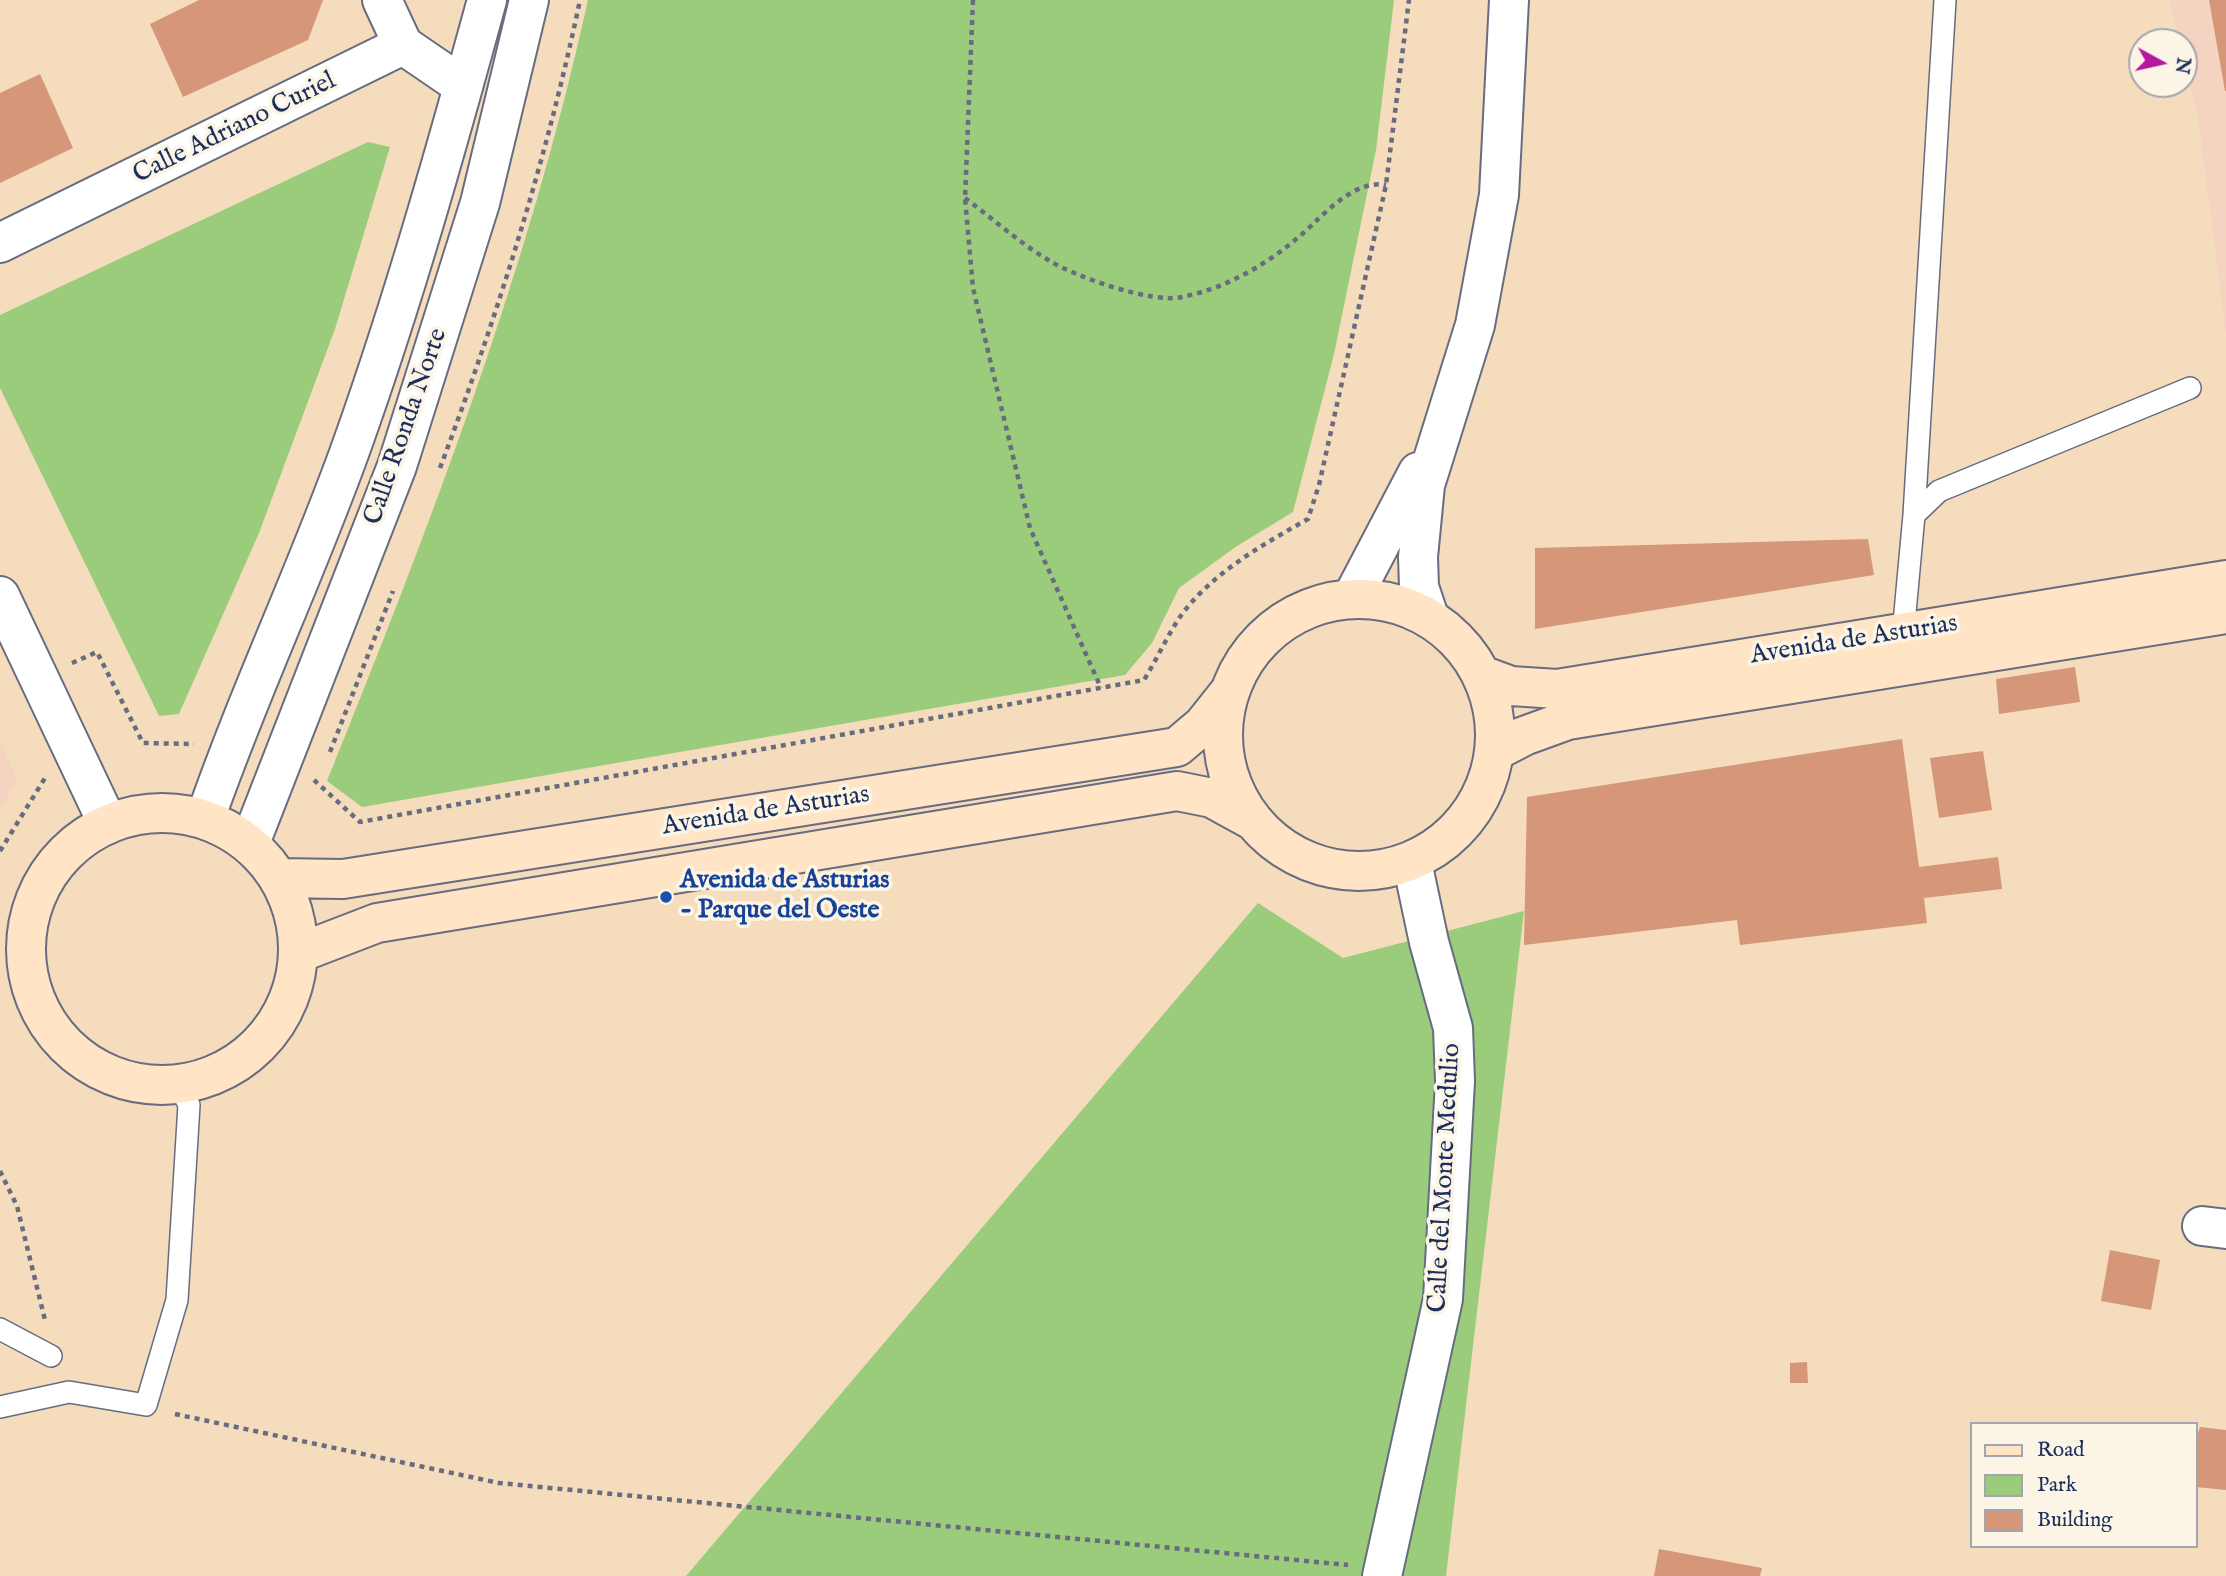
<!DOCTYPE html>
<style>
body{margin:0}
#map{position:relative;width:2226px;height:1576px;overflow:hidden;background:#f4dcbd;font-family:"IM FELL English",serif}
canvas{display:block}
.legend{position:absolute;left:1970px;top:1422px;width:228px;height:126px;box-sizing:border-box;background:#fcf5e5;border:2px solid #a2a6af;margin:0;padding:9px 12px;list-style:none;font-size:21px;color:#1b2f5e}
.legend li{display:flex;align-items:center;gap:14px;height:35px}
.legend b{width:35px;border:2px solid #a2a6af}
.north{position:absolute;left:2128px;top:28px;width:70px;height:70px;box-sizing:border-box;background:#fcf5e5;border:2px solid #a2a6af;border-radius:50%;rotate:98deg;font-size:19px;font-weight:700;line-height:28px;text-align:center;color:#1b2f5e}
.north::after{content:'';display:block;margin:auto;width:24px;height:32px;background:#b5179e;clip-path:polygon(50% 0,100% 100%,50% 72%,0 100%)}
</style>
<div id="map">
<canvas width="2226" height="1576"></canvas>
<ul class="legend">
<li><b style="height:9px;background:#ffe4c6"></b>Road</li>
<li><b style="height:19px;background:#9acc7c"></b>Park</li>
<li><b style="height:19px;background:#d59679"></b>Building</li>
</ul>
<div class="north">N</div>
</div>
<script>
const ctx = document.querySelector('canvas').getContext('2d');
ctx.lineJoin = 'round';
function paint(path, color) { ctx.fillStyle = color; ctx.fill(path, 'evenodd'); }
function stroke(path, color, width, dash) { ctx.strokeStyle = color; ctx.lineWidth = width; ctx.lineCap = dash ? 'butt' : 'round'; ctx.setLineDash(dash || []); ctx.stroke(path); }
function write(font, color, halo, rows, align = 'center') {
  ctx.font = font + ' "IM FELL English",serif'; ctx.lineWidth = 7; ctx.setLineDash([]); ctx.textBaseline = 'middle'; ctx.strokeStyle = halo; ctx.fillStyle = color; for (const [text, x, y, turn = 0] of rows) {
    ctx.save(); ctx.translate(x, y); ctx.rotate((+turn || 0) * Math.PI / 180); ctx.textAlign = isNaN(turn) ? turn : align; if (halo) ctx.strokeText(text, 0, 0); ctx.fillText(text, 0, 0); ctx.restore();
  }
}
paint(new Path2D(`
 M 2170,0 L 2226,0 L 2226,334 L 2199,124 L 2184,60 L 2184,42 L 2180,42 Z
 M 0,742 L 17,778 L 0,810 Z`), '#f5d3c1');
paint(new Path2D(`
 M 588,0 L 1394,0 L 1376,150 L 1334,354 L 1293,512 L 1237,546 L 1179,588 L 1152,643 L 1125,675 L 362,807 L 327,781 C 430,526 529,269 588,0 Z
 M 368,142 L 390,147 L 335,329 L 259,533 L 179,714 L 159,716 L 0,388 L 0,315 Z
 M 1258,903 L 1343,958 L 1524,911 L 1446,1576 L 686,1576 Z`), '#9acc7c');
paint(new Path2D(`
 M 199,0 L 323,0 L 308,40 L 183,97 L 150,24 Z
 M 2209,0 L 2226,0 L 2226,91 L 2225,91 Z
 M 40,74 L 73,148 L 0,183 L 0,93 Z
 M 1868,539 L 1874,575 L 1535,629 L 1535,548 Z
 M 2075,667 L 2080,702 L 1999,714 L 1996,679 Z
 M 1902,739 L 1919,867 L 1998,857 L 2002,889 L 1924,898 L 1927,923 L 1740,945 L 1737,920 L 1524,945 L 1527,797 Z
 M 1983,751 L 1992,810 L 1939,818 L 1930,758 Z
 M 2110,1250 L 2160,1260 L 2151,1310 L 2101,1301 Z
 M 1807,1362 L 1808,1383 L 1790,1383 L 1790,1363 Z
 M 2200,1427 L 2226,1430 L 2226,1490 L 2196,1487 L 2196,1439 Z
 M 1659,1549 L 1762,1568 L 1760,1576 L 1654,1576 Z`), '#d59679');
const service = new Path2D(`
 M 1914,515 L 1945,0
 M 1903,634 L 1914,515 L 1939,491 L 2190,388
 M 0,1329 L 51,1356
 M 0,1407 L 69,1392 L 146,1405 L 177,1300 L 189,1105 L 179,1085`);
const minor = new Path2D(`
 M 382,0 L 403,45
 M 403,45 L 463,86
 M 0,243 L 403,45
 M 0,596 L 108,824
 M 2202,1226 L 2226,1229
 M 1382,1576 L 1443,1299 L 1455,1081 L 1453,1028 L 1429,942 L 1412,862`);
const tertiary = new Path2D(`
 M 1352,598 L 1418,472
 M 1429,617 L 1419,587 L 1418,557 L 1425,485 L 1475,325 L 1499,195 L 1509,0
 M 205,819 C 249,692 307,571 352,445 C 404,299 446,150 487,0
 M 250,843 L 397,466 L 480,203 L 529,0`);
const secondary = new Path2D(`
 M1223 735a136 136 0 1 1 272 0a136 136 0 1 1-272 0Z
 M 1484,676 L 1511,686 L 1557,689 L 2226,580
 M 1495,751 L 1524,736 L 1568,720 L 2226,614
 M26 949a136 136 0 1 1 272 0a136 136 0 1 1-272 0Z
 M 279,878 L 343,879 L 1177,747 L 1203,725 L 1230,691
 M 299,953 L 377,923 L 1177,791 L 1212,798 L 1252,820`);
stroke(service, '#676c7f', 24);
stroke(minor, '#676c7f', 42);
stroke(tertiary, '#676c7f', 42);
stroke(secondary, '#676c7f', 42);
stroke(new Path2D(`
 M 973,0 L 965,198 L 973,288 L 1030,528 L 1101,688
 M 965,198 C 993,219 1021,244 1050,261 C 1076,277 1153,304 1182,297 C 1232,287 1278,258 1314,223 C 1333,205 1359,180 1386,185
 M 440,468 C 497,317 547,158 580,0
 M 72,663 L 97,652 L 143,743 L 194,744
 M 330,752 L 393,591
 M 314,780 L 360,822 L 1144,680 C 1157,659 1168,634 1182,614 C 1214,572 1262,545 1308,519 L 1319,485 L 1386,185 L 1409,0
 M 0,851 L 45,778
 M 0,1171 L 17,1206 L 45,1320
 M 175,1414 L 499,1483 L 1348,1565`), '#676c7f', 4.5, [5, 5]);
stroke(service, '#fff', 21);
stroke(minor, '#fff', 38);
stroke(tertiary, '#fff', 38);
stroke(secondary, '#ffe4c6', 38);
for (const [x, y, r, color] of [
 [666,897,7,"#1a4fb4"]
]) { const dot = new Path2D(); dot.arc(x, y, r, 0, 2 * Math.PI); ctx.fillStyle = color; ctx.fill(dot); stroke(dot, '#fcf5e5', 2.5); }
write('26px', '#1b2f5e', '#fcf5e5', [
 ["Calle Adriano Curiel",235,129,-26],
 ["Calle Ronda Norte",407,427,-71],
 ["Avenida de Asturias",1854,641,-9],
 ["Avenida de Asturias",766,812,-9],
 ["Calle del Monte Medulio",1446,1178,-87]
]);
write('bold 26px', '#164399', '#fcf5e5', [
 ["Avenida de Asturias",680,882],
 ["- Parque del Oeste",680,912]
], 'left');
</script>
